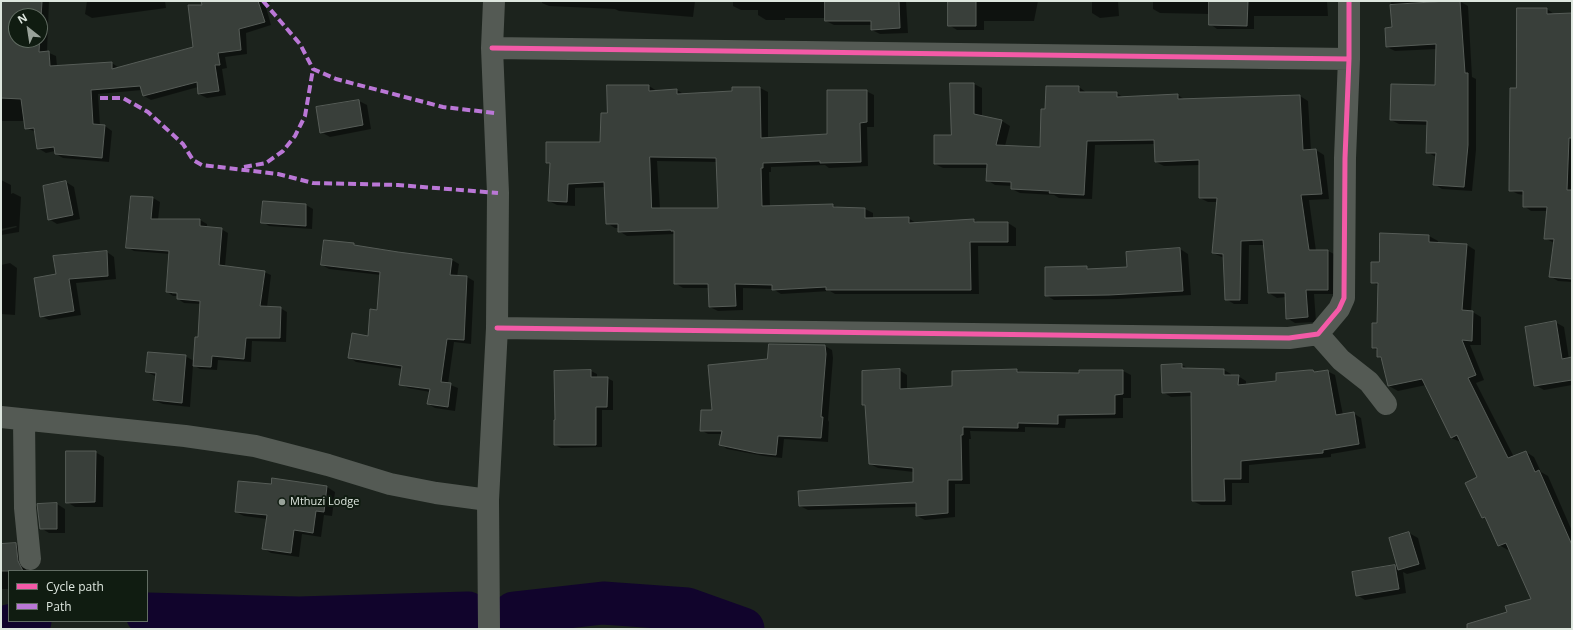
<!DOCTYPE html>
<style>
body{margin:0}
#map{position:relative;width:1573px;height:630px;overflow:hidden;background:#1c231d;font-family:"Open Sans",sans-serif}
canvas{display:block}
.frame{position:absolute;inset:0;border:2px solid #dde6de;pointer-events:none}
.legend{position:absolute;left:8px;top:570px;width:140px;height:52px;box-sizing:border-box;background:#101c11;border:1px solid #626d63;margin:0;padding:5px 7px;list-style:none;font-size:12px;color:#dde6de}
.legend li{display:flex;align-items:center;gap:8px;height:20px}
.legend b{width:20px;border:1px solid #626d63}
.north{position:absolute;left:8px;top:8px;width:40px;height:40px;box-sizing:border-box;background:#101c11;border:1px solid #626d63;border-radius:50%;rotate:330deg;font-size:11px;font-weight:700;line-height:16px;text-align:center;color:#dde6de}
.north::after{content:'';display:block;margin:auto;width:14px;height:18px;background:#99a29a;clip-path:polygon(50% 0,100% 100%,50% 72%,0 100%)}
</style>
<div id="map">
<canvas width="1573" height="630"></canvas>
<div class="frame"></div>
<ul class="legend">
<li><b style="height:5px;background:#f35aa7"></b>Cycle path</li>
<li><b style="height:5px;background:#ba77d6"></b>Path</li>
</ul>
<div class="north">N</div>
</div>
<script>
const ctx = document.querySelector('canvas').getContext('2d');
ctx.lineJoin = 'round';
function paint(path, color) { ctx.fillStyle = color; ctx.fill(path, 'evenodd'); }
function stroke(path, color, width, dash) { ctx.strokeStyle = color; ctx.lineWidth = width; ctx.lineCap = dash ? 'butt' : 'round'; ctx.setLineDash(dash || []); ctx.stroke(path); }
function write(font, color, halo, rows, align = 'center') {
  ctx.font = font + ' "Open Sans",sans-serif'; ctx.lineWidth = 4; ctx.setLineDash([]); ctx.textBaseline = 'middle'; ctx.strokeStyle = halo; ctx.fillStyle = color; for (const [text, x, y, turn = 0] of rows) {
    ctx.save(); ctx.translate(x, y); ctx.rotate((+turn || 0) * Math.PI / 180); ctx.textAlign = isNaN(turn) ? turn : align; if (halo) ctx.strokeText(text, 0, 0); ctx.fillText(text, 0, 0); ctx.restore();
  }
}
paint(new Path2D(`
 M 1,1 L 49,1 L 47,52 L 56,56 L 57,66 L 112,63 L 119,68 L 194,48 L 203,6 L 202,1 L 272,1 L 266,7 L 271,25 L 246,33 L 247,54 L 225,57 L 227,68 L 222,69 L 226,95 L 207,98 L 199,94 L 198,87 L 151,100 L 144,96 L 142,90 L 98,94 L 100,126 L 105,126 L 112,131 L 109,162 L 63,158 L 56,154 L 55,151 L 46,153 L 38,148 L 36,132 L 26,128 L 25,121 L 1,121 L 1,99 L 19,99 L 1,37 ZM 16,16 L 40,16 L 40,40 L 16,40 Z
 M 87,1 L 165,1 L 166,8 L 92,18 L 85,14 Z
 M 542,1 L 695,1 L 693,17 L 619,11 L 615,9 L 549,6 L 542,3 Z
 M 733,1 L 906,1 L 908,33 L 880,34 L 872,30 L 872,25 L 834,25 L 826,21 L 826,18 L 785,18 L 785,20 L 766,20 L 758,15 L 758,10 L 741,10 L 733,6 Z
 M 949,1 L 1038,1 L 1034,21 L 984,21 L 984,30 L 957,30 L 949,25 Z
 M 1092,1 L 1118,1 L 1119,16 L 1100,18 L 1092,13 Z
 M 1153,1 L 1327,1 L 1328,16 L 1254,16 L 1254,29 L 1217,29 L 1210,24 L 1210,14 L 1160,13 L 1153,9 Z
 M 1391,1 L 1427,1 L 1427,4 L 1459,1 L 1468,6 L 1472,77 L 1476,79 L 1476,150 L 1472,191 L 1442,189 L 1434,184 L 1436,157 L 1427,152 L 1428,125 L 1399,124 L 1391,120 L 1436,86 L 1437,49 L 1395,51 L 1387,47 L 1393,28 Z
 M 1547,9 L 1554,14 L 1572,14 L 1572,282 L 1558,281 L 1550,276 L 1554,243 L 1545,238 L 1547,211 L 1531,211 L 1524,206 L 1524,195 L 1518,194 L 1510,190 L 1517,89 Z
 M 974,84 L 982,88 L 982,117 L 1002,121 L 1010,126 L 1005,146 L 1041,148 L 1046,110 L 1047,87 L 1079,87 L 1087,93 L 1116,93 L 1125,98 L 1178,95 L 1185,100 L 1300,96 L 1308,101 L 1311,151 L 1316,150 L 1324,155 L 1329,199 L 1309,200 L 1316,251 L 1328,251 L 1336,255 L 1336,294 L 1314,294 L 1316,322 L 1295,323 L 1287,318 L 1286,297 L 1277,298 L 1269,293 L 1264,245 L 1249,245 L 1248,304 L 1234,304 L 1226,299 L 1224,258 L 1213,253 L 1218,202 L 1208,202 L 1200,198 L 1200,165 L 1164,166 L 1156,162 L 1155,144 L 1095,145 L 1092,199 L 1059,198 L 1054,195 L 1020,193 L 1012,189 L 1012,186 L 995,185 L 987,180 L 988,168 L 943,168 L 935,164 L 952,136 Z
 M 649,86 L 657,91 L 677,90 L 685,95 L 733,92 L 733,88 L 760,88 L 768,92 L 768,138 L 828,135 L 866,91 L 874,95 L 874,127 L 867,127 L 868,166 L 829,168 L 825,165 L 771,167 L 771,172 L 769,172 L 770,207 L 833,205 L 839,208 L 865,209 L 873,213 L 873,219 L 908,218 L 916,223 L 974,220 L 979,223 L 1008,223 L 1016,228 L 1016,246 L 978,246 L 979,294 L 835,294 L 830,291 L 781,294 L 773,289 L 743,288 L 743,310 L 718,311 L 710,307 L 709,288 L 683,288 L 675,283 L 675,234 L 627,236 L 619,231 L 619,228 L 615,228 L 607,223 L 606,187 L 575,188 L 575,206 L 557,205 L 549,201 L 551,165 L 547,163 L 601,143 L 608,114 ZM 657,161 L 717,162 L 719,209 L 660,209 Z
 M 359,101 L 367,105 L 371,129 L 330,137 L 321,132 Z
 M 1,180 L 11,185 L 11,194 L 13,193 L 21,197 L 19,232 L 1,235 L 1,231 L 17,227 L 16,226 L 1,229 Z
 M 66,182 L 74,187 L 80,219 L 57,224 L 49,219 Z
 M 132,197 L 153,198 L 160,202 L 158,220 L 200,220 L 207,224 L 207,228 L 221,229 L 228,233 L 225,266 L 264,272 L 271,275 L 267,307 L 280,308 L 287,312 L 286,342 L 252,341 L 251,362 L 218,360 L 217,370 L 200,369 L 193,365 L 190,407 L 163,404 L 154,400 L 157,377 L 147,372 L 185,356 L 194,361 L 199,338 L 201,304 L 184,303 L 178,299 L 178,296 L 173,296 L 167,292 L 170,254 L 134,251 L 127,247 ZM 172,292 L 182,292 L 182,294 L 172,294 Z
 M 264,202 L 306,205 L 313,209 L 312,229 L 269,226 L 263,222 Z
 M 1381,234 L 1429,236 L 1438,241 L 1438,243 L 1467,245 L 1475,250 L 1471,311 L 1481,317 L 1481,345 L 1470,345 L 1484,380 L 1476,383 L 1514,457 L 1526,452 L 1534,457 L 1541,472 L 1548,476 L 1572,531 L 1572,629 L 1497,629 L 1508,613 L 1532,600 L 1510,549 L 1508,550 L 1499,545 L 1487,520 L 1483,517 L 1478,478 L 1461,442 L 1451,438 L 1426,385 L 1398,391 L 1389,386 L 1383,360 L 1378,357 L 1378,351 L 1373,348 L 1378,324 L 1379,286 L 1372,282 L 1380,263 Z
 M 354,244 L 359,247 L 452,260 L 459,264 L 457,277 L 467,277 L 474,281 L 471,344 L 454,342 L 448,384 L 458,388 L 455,411 L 435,408 L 428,404 L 430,392 L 408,388 L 401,384 L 403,369 L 356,362 L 349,357 L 368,337 L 378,311 L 381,275 L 329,269 L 322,265 Z
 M 1180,249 L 1188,254 L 1191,295 L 1118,299 L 1054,300 L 1046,295 L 1087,268 L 1091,270 L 1128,268 L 1127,253 Z
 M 107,252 L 114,257 L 116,279 L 76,283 L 81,315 L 49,320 L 41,316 L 57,275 Z
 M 10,263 L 17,268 L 15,315 L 1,314 L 1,265 Z
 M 1555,322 L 1564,327 L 1569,359 L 1572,358 L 1572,385 L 1544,390 L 1535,385 Z
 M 825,346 L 832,350 L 833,358 L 828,420 L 829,422 L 828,442 L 784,439 L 782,458 L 764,456 L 727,449 L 721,445 L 723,434 L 708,434 L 701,430 L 713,411 L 768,360 Z
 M 1182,365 L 1189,369 L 1224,370 L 1231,374 L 1231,376 L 1238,376 L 1246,381 L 1246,385 L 1277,382 L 1313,371 L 1317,373 L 1327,371 L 1335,375 L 1343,415 L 1353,413 L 1361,418 L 1366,448 L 1331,454 L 1331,457 L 1249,465 L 1249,483 L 1232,483 L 1232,505 L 1201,505 L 1193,501 L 1192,396 L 1171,397 L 1163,392 Z
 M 899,370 L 907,375 L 907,389 L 953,386 L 1017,370 L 1023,373 L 1080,374 L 1123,371 L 1131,375 L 1131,398 L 1123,398 L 1123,418 L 1066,419 L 1065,428 L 1025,427 L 1025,432 L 970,431 L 971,439 L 969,439 L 970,484 L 955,484 L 955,517 L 925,520 L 917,516 L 917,507 L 808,510 L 800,506 L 914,483 L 914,472 L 878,468 L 870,464 L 866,406 L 863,405 Z
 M 591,371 L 597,374 L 597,378 L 607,378 L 613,381 L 613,410 L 602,410 L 602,447 L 561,448 L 555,445 L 556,421 L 555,372 Z
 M 95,452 L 104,457 L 103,507 L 75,507 L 67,502 Z
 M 273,479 L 327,487 L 335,492 L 332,516 L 324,515 L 321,537 L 302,534 L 299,557 L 271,553 L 263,548 L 267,519 L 244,516 L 236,512 L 272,485 Z
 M 57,504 L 65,509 L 65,533 L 49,533 L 41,528 Z
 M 1409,533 L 1418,538 L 1426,569 L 1407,574 L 1403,572 L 1406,593 L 1365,600 L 1357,595 L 1395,566 L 1399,568 Z
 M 16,544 L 28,551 L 31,571 L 9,571 L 9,589 L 1,589 L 1,545 Z`), '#0007');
stroke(new Path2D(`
 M 514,613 L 603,603 L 687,609 L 743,629
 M 147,614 L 299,618 L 468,613
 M 1,628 L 30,621`), '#11042c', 43);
const building = new Path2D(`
 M 1,1 L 42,1 L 39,52 L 49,51 L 50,66 L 112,62 L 112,69 L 193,47 L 188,5 L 202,5 L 201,1 L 258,1 L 265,22 L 239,29 L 241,50 L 218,53 L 220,65 L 215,65 L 219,91 L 198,94 L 197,82 L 143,96 L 140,86 L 91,90 L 93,124 L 105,125 L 102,158 L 55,154 L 54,147 L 37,149 L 34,128 L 25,129 L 21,99 L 1,98 ZM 16,16 L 40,16 L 40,40 L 16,40 Z
 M 825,1 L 899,1 L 900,28 L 871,30 L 871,21 L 825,21 Z
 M 948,1 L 976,1 L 976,26 L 948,26 Z
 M 1209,1 L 1248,1 L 1247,26 L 1209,25 Z
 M 1448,1 L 1460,1 L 1465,73 L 1468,73 L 1468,145 L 1464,187 L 1433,185 L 1436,153 L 1426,153 L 1427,121 L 1390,120 L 1391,84 L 1435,85 L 1436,44 L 1386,47 L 1385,28 L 1392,27 L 1390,5 Z
 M 1517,8 L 1547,8 L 1547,14 L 1572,13 L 1572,138 L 1569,138 L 1567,190 L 1572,190 L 1572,279 L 1549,277 L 1554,239 L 1544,239 L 1547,207 L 1523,207 L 1523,191 L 1509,191 L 1510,88 L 1516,88 Z
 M 950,83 L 974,83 L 974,114 L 1002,120 L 996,145 L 1040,147 L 1041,109 L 1045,109 L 1046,86 L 1079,86 L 1079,92 L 1117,92 L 1117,97 L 1178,94 L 1178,99 L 1300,95 L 1303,150 L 1316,149 L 1322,194 L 1301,195 L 1309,250 L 1328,250 L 1328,290 L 1306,290 L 1308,317 L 1286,319 L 1285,293 L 1268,293 L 1263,240 L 1241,241 L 1240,300 L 1225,300 L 1223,254 L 1212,253 L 1217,198 L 1199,198 L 1199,160 L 1155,162 L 1154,140 L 1087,141 L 1084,195 L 1049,193 L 1050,191 L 1011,189 L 1011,182 L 986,181 L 987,164 L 934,164 L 934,135 L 951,135 Z
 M 607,85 L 649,85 L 649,91 L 677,89 L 677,94 L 732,91 L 732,87 L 760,87 L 761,138 L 827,134 L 827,90 L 867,90 L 867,122 L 860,123 L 861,162 L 820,163 L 820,161 L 763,163 L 763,168 L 761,168 L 762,206 L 833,204 L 833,207 L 865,208 L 865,218 L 909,217 L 909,223 L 974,219 L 974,222 L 1008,222 L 1008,242 L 970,242 L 971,290 L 826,290 L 826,287 L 772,290 L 772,285 L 735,284 L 736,306 L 709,307 L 708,284 L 674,284 L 674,231 L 671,231 L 671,230 L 618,232 L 618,224 L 606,224 L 604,182 L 568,184 L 567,202 L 548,201 L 550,163 L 546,163 L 546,142 L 600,142 L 601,113 L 607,113 ZM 650,157 L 716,158 L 718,208 L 652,208 Z
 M 359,100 L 363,125 L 320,133 L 316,107 Z
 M 66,181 L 73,215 L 48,220 L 43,186 Z
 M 131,196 L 153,197 L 151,219 L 200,219 L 200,226 L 222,228 L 219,265 L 265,271 L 260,306 L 281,307 L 280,338 L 246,338 L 244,359 L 212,356 L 211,367 L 193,366 L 195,337 L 198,337 L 200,301 L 177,299 L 177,293 L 166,292 L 169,251 L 126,248 Z
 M 263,201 L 306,204 L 306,226 L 261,223 Z
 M 1380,233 L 1429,235 L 1429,242 L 1467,244 L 1462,310 L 1473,311 L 1472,341 L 1462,340 L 1476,375 L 1468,378 L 1508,458 L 1526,451 L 1535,472 L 1539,470 L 1572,545 L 1572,629 L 1467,629 L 1467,624 L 1507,612 L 1505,606 L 1531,599 L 1506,543 L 1498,546 L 1485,517 L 1482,518 L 1465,483 L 1477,477 L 1457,435 L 1451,438 L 1422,379 L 1388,386 L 1381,357 L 1377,357 L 1377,348 L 1372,348 L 1372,323 L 1377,323 L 1378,283 L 1371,283 L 1371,262 L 1379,262 Z
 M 324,240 L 354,243 L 354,245 L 398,252 L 452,259 L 450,275 L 467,276 L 464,340 L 447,339 L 441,382 L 451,383 L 448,407 L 427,404 L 430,389 L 399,385 L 402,366 L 348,358 L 352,333 L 368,336 L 370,309 L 377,310 L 380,272 L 321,265 Z
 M 1180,248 L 1183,291 L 1109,295 L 1045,296 L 1045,267 L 1087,266 L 1087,269 L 1127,267 L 1126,252 Z
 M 107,251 L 108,276 L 69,279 L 74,311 L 40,317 L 34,278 L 56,274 L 53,256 Z
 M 1556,321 L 1562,359 L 1572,357 L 1572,380 L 1534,386 L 1525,327 Z
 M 769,344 L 825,345 L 826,354 L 821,417 L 823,417 L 821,438 L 778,436 L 776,455 L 757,453 L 719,445 L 722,431 L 700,431 L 701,410 L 712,410 L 708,365 L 767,359 Z
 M 148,352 L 186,355 L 182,403 L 153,400 L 156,373 L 146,372 Z
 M 1182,364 L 1182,368 L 1224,369 L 1224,375 L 1239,375 L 1238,385 L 1276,381 L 1276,373 L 1309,370 L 1313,370 L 1314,372 L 1328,370 L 1336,415 L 1354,412 L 1359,444 L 1323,450 L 1323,453 L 1241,461 L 1241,479 L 1224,479 L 1225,501 L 1192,501 L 1191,392 L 1162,393 L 1161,365 Z
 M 900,369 L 900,389 L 952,386 L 952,371 L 1017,369 L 1017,372 L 1079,373 L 1079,370 L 1123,370 L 1123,394 L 1115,395 L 1115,414 L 1058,415 L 1058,424 L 1018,423 L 1018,428 L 963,427 L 963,435 L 961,435 L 962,480 L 948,480 L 948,513 L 916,516 L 916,503 L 799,506 L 798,491 L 913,482 L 913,468 L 869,464 L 865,405 L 862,405 L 862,371 Z
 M 591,370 L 591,377 L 608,377 L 607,407 L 596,407 L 596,445 L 554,445 L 554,420 L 555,420 L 554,371 Z
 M 66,451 L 96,451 L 95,502 L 66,503 Z
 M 272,478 L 327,486 L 324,512 L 316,511 L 313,533 L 294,530 L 291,553 L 262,549 L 267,515 L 235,512 L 238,481 L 271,484 Z
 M 57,503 L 57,529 L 40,529 L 37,504 Z
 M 1409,532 L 1419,564 L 1398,570 L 1389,538 Z
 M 16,543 L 18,561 L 23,571 L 1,571 L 1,544 Z
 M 1395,565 L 1399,589 L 1356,596 L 1352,572 Z`);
paint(building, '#393f3a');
stroke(building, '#565c57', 1);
stroke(new Path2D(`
 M 492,48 L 1349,59
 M 497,328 L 1289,338 L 1318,334 L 1339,309 L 1344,298 L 1345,158 L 1349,59 L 1349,1
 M 1318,334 L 1341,360 L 1369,382 L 1386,404
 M 1,417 L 185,436 L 255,446 L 328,465 L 390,484 L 436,493 L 488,500
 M 24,420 L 25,508 L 30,559
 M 489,629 L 488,500 L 497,328 L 498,193 L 492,48 L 494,1`), '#545a54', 22);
stroke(new Path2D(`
 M 263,1 L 300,44 L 313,69 L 336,79 L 443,107 L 495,113
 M 100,98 L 123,98 L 148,112 L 183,144 L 193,160 L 202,165 L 278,174 L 313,183 L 398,185 L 498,193
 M 244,167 L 266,163 L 283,151 L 295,136 L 305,116 L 313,69`), '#ba77d6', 4, [8, 4]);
stroke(new Path2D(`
 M 492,48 L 1349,59
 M 497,328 L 1289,338 L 1318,334 L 1339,309 L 1344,298 L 1345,158 L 1349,59 L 1349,1`), '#f35aa7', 5);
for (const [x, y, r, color] of [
 [282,502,4,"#99a29a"]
]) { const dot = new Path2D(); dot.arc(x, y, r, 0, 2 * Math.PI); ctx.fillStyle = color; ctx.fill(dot); stroke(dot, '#101c11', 1.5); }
write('11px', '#dde6de', '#101c11', [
 ["Mthuzi Lodge",290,502]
], 'left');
</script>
